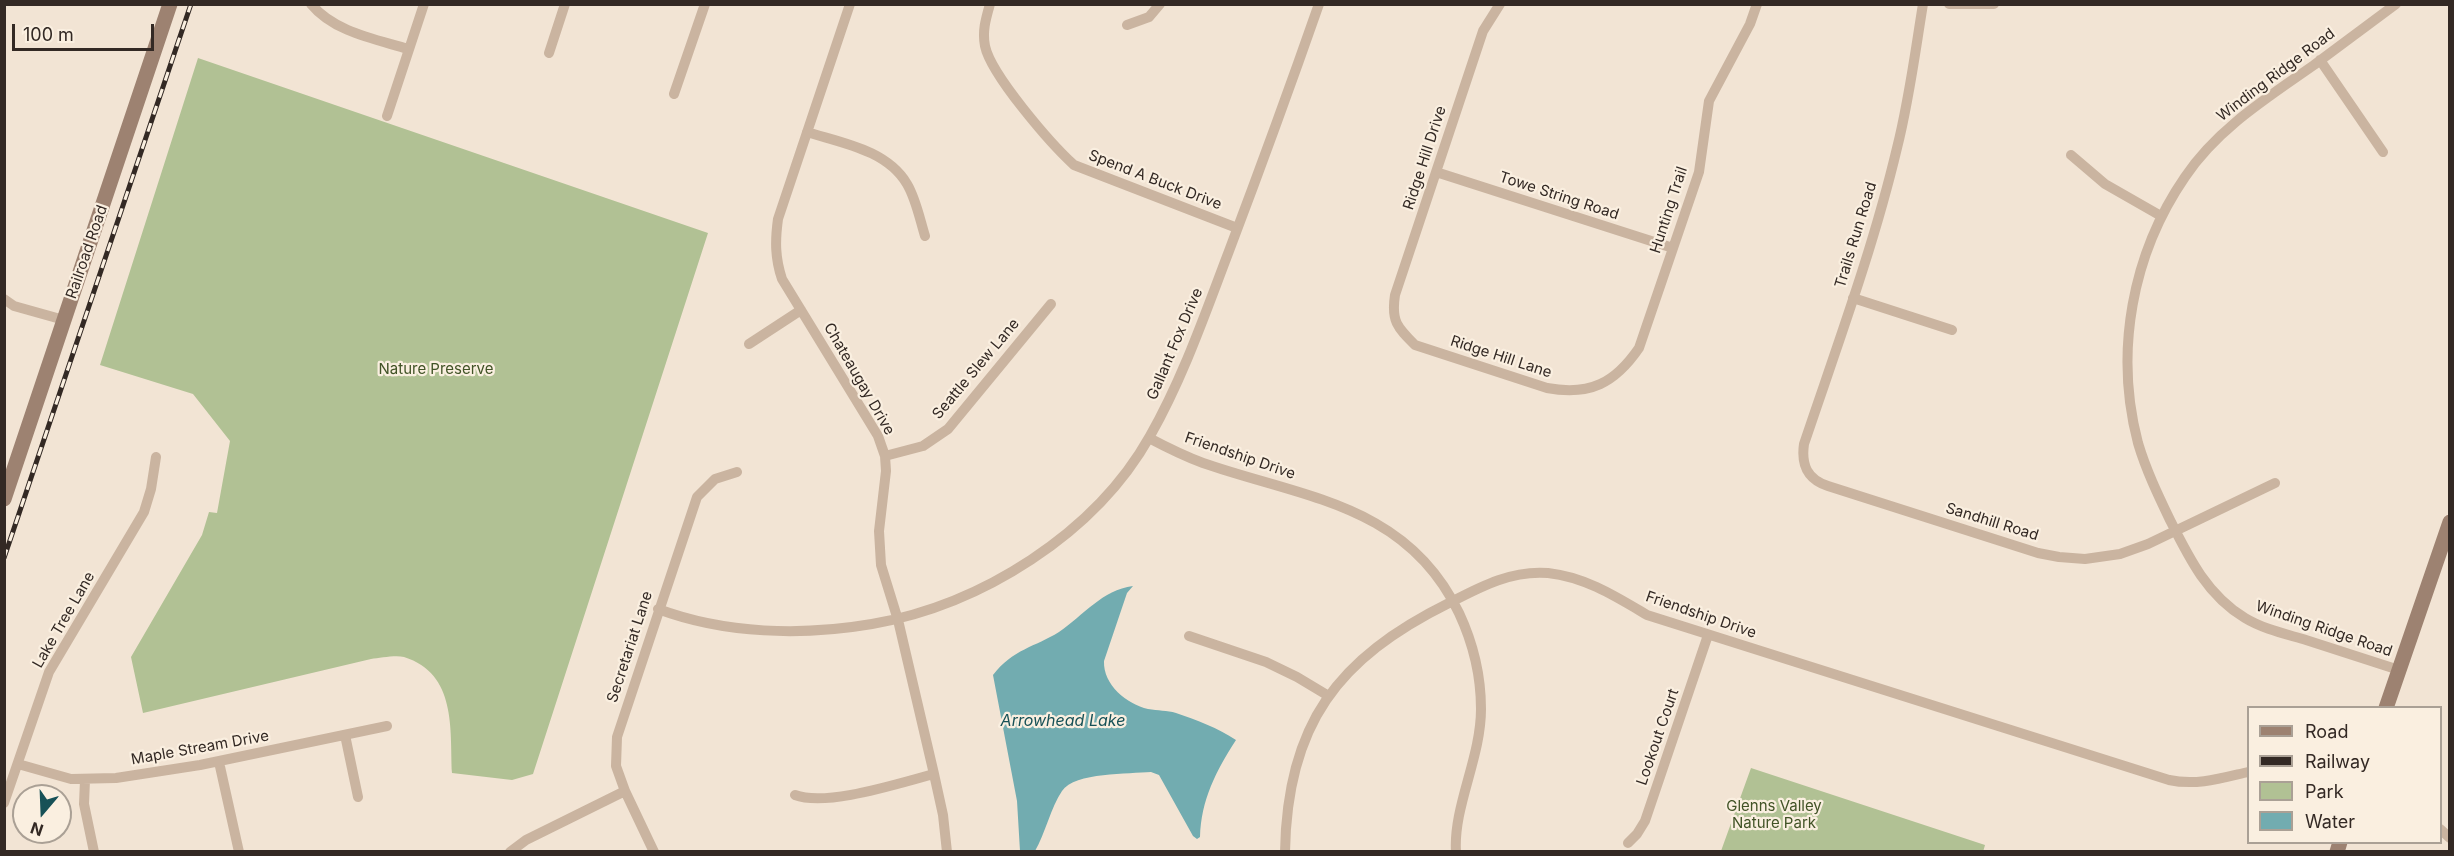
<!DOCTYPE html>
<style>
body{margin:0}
#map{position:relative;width:2454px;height:856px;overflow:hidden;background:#f2e4d4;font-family:Inter,sans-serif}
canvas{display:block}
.frame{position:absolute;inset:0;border:6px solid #332924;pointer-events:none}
.legend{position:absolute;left:2247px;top:706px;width:195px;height:138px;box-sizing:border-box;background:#faefe0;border:2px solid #aaa095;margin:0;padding:8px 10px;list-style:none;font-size:18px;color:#332924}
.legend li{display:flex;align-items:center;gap:12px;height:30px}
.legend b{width:30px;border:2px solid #aaa095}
.north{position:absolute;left:12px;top:784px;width:60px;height:60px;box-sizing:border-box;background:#faefe0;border:2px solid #aaa095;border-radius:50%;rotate:199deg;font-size:16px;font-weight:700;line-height:24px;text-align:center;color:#332924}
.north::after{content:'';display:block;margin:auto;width:21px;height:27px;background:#175157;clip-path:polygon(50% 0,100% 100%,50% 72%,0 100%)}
.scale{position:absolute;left:12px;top:24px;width:142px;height:27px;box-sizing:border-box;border:3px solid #332924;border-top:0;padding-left:8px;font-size:18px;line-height:21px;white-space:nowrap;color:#332924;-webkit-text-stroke:4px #faefe0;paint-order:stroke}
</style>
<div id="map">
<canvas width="2454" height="856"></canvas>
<div class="frame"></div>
<ul class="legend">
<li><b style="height:8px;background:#9d8271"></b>Road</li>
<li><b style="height:8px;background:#332924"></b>Railway</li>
<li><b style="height:16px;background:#b1c194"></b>Park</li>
<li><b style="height:16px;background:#72acb0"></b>Water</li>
</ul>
<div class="north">N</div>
<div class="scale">100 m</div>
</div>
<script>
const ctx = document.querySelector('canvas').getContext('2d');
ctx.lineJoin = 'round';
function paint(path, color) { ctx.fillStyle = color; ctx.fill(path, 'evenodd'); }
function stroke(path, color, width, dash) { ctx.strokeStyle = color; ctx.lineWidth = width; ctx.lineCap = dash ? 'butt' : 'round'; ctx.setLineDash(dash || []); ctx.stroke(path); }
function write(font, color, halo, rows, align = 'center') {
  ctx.font = font + ' Inter,sans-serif'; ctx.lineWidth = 4.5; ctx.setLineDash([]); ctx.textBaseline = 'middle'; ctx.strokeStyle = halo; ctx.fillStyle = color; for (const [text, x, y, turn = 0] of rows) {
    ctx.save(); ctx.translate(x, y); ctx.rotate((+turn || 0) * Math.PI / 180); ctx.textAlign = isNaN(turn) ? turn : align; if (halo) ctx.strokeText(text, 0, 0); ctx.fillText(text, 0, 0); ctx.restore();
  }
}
paint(new Path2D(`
 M 198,58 L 708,233 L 533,774 L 512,780 L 452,773 C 450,729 457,674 404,657 C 395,655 380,658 371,659 L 143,713 L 131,657 L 202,535 L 209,512 L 217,513 L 230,441 L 193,394 L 100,365 Z
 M 1751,768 L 1985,845 L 1983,852 L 1721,851 Z`), '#b1c194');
paint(new Path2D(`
 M 1133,586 L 1127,593 L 1104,661 C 1103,685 1127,704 1148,709 C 1158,711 1167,710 1176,713 C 1197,720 1218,728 1236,740 C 1216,771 1201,800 1200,837 L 1197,839 L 1193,836 L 1159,775 L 1151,772 C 1129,774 1075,772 1062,791 C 1051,807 1045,834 1035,851 L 1020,851 L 1017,801 L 993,675 C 1013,649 1035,647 1059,632 C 1084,615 1102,590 1133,586 Z`), '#72acb0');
stroke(new Path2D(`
 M 311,4 C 334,32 375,39 408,49
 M 850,4 L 778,219 C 775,241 775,258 782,279 L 878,436 L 885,456 L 886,471 L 879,531 L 881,565 L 898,620 L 934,774 L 943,815 L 947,852
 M 990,4 C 986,18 982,31 985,46 C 991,75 1051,144 1074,165 L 1237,228
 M 1500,4 L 1483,31 L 1395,295 C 1391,321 1397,327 1415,345 L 1547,388 C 1590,396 1615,383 1639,348 L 1699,172 L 1709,101 L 1750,24 L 1757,4
 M 1923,4 C 1915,53 1909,101 1897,148 C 1873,249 1837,346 1804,444 C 1801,465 1807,479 1828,486 L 2038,553 L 2059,557 L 2085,559 L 2120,554 L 2148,544 L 2275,483
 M 1949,4 L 1994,4
 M 2396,4 C 2368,25 2341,45 2314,65 C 2267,98 2217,129 2185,177 C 2132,254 2114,352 2138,443 C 2146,470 2158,495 2170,520 C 2189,558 2207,595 2245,618 C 2263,629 2286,634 2306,640 C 2337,650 2368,660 2399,670
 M 1127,25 L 1149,17 L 1160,4
 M 549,53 L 565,4
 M 2320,60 L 2383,152
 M 674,94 L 705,4
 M 387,116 L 424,4
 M 807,132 C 842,143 887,150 907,184 C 916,199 920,220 925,236
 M 2071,155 L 2105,184 L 2161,216
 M 1436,172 L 1673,248
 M 1853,298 L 1952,330
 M 4,299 L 14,306 L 64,320
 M 749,344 L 801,310
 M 1149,438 C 1166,447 1184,456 1203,463 C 1304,498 1407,504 1459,613 C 1473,643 1481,675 1481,709 C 1481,758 1453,807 1456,852
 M 885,456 L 923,446 L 948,429 L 1051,304
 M 658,609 C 725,634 802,636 872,624 C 981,605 1095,534 1150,436 C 1183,378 1205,314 1229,251 C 1260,169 1290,87 1319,4
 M 1189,636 L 1266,662 L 1297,677 L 1327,695
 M 345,735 L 358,797
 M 219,762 L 239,852
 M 18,764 L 71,779 L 116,778 L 200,765 L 387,726
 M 85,780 L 84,804 L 94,852
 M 795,795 C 827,807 899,783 934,774
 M 4,803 L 49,672 L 144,512 L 151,489 L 156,457
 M 2440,829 L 2450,838
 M 1628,843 L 1637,834 L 1645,821 L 1708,635
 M 510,852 L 526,840 L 625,791
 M 654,852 L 625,791 L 616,766 L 617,737 L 697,497 L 715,479 L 737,472
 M 1285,852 C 1287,724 1338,658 1449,603 C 1480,587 1511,570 1548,573 C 1585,577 1615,596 1647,615 L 2169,780 C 2197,786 2222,778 2248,772`), '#cab4a0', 10);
stroke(new Path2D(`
 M 4,499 L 170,4
 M 2386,708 L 2450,522
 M 2337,852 L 2340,842`), '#9d8271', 15);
const rail = new Path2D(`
 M 4,558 L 191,4`);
stroke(rail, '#332924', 5);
stroke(rail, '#faefe0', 3, [9]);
write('15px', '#332924', '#faefe0', [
 ["Winding Ridge Road",2276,75,-37],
 ["Ridge Hill Drive",1425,158,-72],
 ["Spend A Buck Drive",1155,180,21],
 ["Towe String Road",1559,196,18],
 ["Hunting Trail",1669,210,-72],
 ["Trails Run Road",1856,235,-73],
 ["Railroad Road",87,252,-71],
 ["Gallant Fox Drive",1175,344,-67],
 ["Ridge Hill Lane",1501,357,18],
 ["Seattle Slew Lane",976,369,-50],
 ["Chateaugay Drive",859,379,60],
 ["Friendship Drive",1240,456,19],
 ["Sandhill Road",1992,522,17],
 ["Friendship Drive",1701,615,19],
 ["Lake Tree Lane",64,620,-60],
 ["Winding Ridge Road",2324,629,19],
 ["Secretariat Lane",630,647,-72],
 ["Lookout Court",1658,737,-71],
 ["Maple Stream Drive",200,748,-10]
]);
write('15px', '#415326', '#faefe0', [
 ["Nature Preserve",436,369],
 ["Glenns Valley",1774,806],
 ["Nature Park",1774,823]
]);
write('italic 16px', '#175157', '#faefe0', [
 ["Arrowhead Lake",1063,721]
]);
</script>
